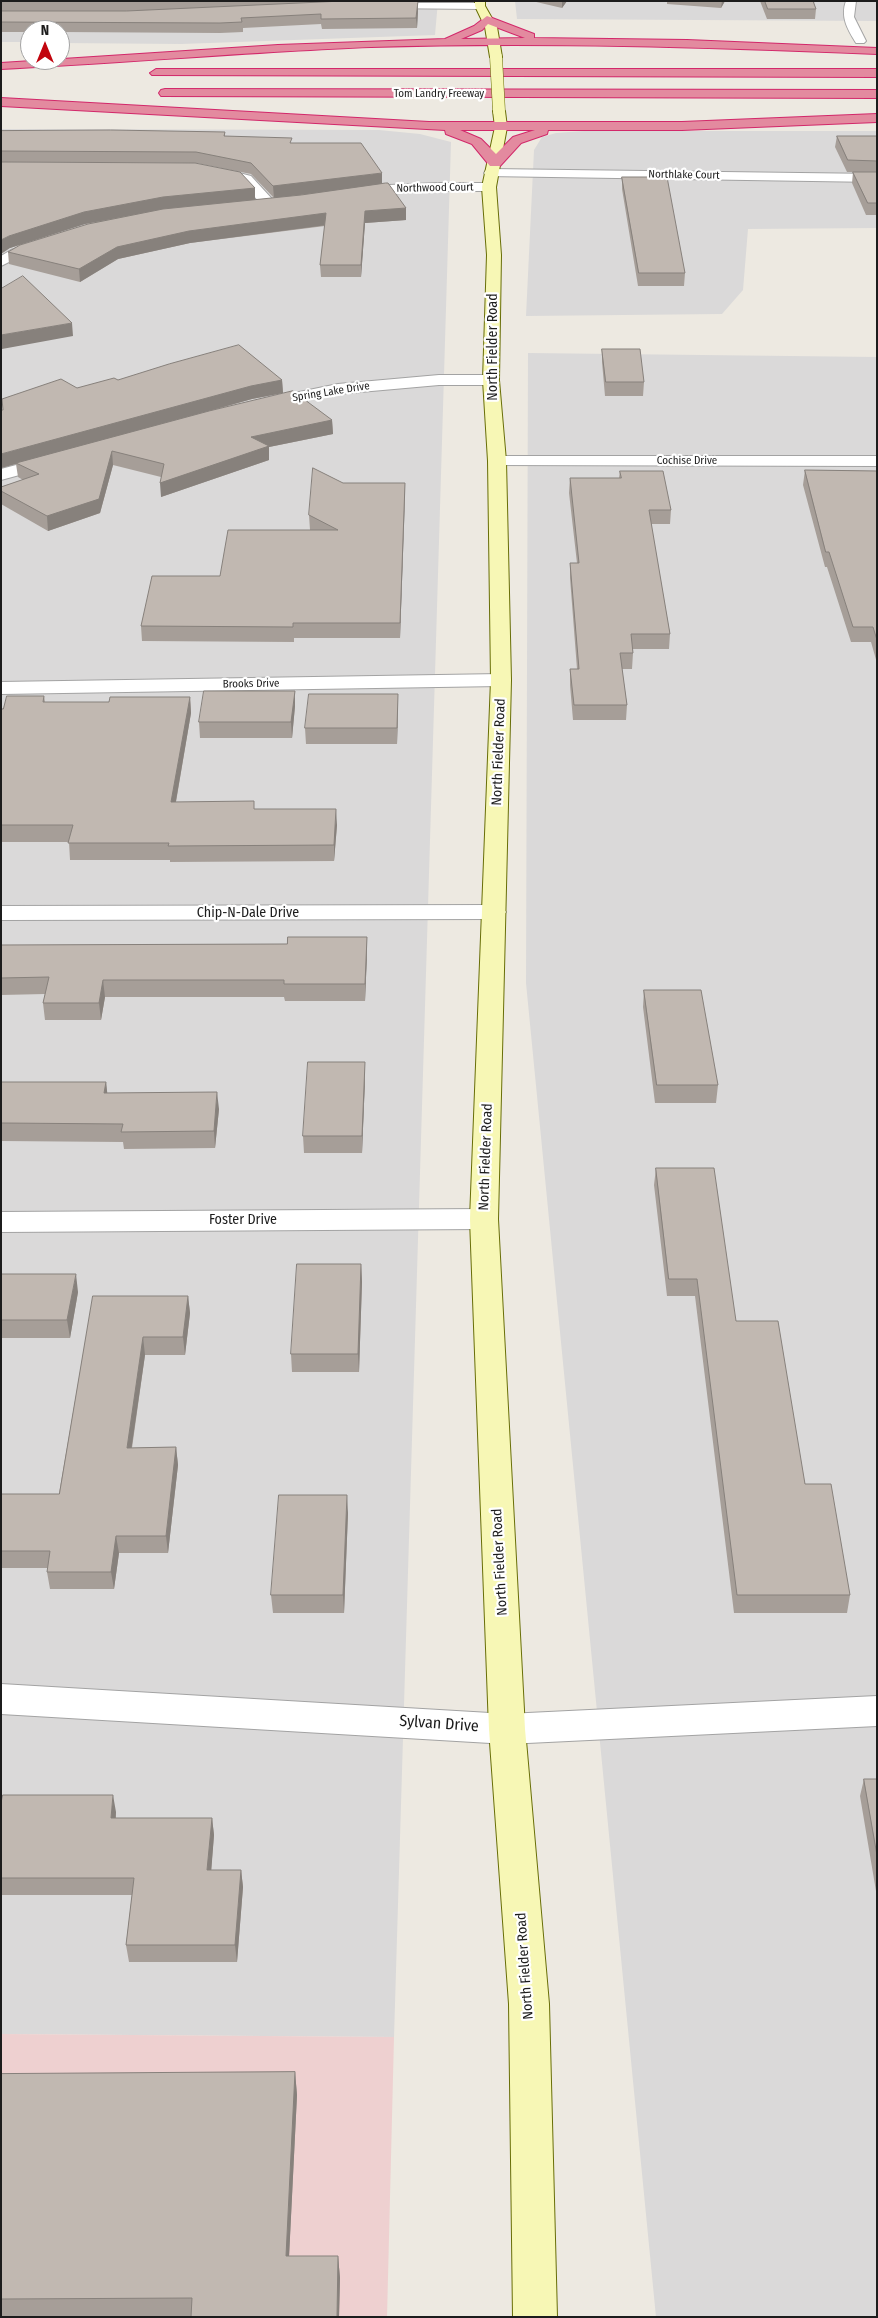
<!DOCTYPE html>
<style>
body{margin:0}
#map{position:relative;width:878px;height:2318px;overflow:hidden;background:#ede9e1;font-family:"Fira Sans Condensed",sans-serif}
canvas{display:block}
.frame{position:absolute;inset:0;border:2px solid #1c1c1c;pointer-events:none}
.north{position:absolute;left:20px;top:20px;width:50px;height:50px;box-sizing:border-box;background:#fff;border:1px solid #a4a4a4;border-radius:50%;rotate:0deg;font-size:14px;font-weight:700;line-height:20px;text-align:center;color:#1c1c1c}
.north::after{content:'';display:block;margin:auto;width:18px;height:22px;background:#c2050e;clip-path:polygon(50% 0,100% 100%,50% 72%,0 100%)}
</style>
<div id="map">
<canvas width="878" height="2318"></canvas>
<div class="frame"></div>
<div class="north">N</div>
</div>
<script>
const ctx = document.querySelector('canvas').getContext('2d');
ctx.lineJoin = 'round';
function paint(path, color) { ctx.fillStyle = color; ctx.fill(path, 'evenodd'); }
function stroke(path, color, width, dash) { ctx.strokeStyle = color; ctx.lineWidth = width; ctx.lineCap = dash ? 'butt' : 'round'; ctx.setLineDash(dash || []); ctx.stroke(path); }
function write(font, color, halo, rows, align = 'center') {
  ctx.font = font + ' "Fira Sans Condensed",sans-serif'; ctx.lineWidth = 4.5; ctx.setLineDash([]); ctx.textBaseline = 'middle'; ctx.strokeStyle = halo; ctx.fillStyle = color; for (const [text, x, y, turn = 0] of rows) {
    ctx.save(); ctx.translate(x, y); ctx.rotate((+turn || 0) * Math.PI / 180); ctx.textAlign = isNaN(turn) ? turn : align; if (halo) ctx.strokeText(text, 0, 0); ctx.fillText(text, 0, 0); ctx.restore();
  }
}
paint(new Path2D(`
 M 1,1 L 438,1 L 435,35 L 181,44 L 60,43 L 60,30 L 30,30 L 30,42 L 1,42 Z
 M 515,1 L 877,1 L 877,21 L 517,19 Z
 M 1,129 L 379,130 L 420,134 L 451,142 L 394,2037 L 1,2034 Z
 M 584,131 L 877,131 L 877,228 L 748,229 L 743,290 L 722,314 L 526,316 L 534,150 L 542,137 L 556,133 Z
 M 528,353 L 877,357 L 877,2317 L 656,2317 L 526,983 Z`), '#dad9d9');
paint(new Path2D(`
 M 1,2034 L 394,2037 L 387,2317 L 1,2317 Z`), '#eed0d0');
const minor = new Path2D(`
 M 846,1 L 856,1 L 854,17 L 866,41 L 864,43 L 856,43 C 848,30 840,17 846,1 Z
 M 382,3 L 480,3 L 485,6 L 480,9 L 378,8 L 377,6 Z
 M 223,169 L 251,176 L 273,200 L 275,203 L 273,206 L 263,206 L 241,182 L 218,176 L 216,173 Z
 M 491,169 L 877,174 L 877,182 L 486,176 L 484,173 L 486,170 Z
 M 439,183 L 489,183 L 496,187 L 489,191 L 422,191 L 356,197 L 349,193 L 351,190 L 389,185 Z
 M 43,240 L 48,241 L 50,244 L 48,247 L 21,256 L 1,266 L 1,256 L 11,250 Z
 M 439,375 L 491,375 L 497,377 L 499,380 L 497,383 L 491,385 L 439,385 L 338,394 L 265,409 L 259,407 L 257,404 L 259,401 L 265,399 L 338,384 Z
 M 54,455 L 60,456 L 63,460 L 60,464 L 1,480 L 1,469 Z
 M 497,456 L 877,456 L 877,466 L 491,465 L 488,461 L 491,457 Z
 M 501,674 L 508,676 L 511,680 L 508,684 L 501,686 L 1,694 L 1,682 Z
 M 494,905 L 502,907 L 506,912 L 502,917 L 494,919 L 1,920 L 1,906 Z
 M 484,1209 L 494,1212 L 498,1219 L 494,1226 L 484,1229 L 1,1232 L 1,1212 Z
 M 1,1684 L 507,1714 L 877,1696 L 877,1726 L 507,1744 L 1,1714 Z`);
const secondary = new Path2D(`
 M 475,1 L 485,1 L 485,6 L 497,27 L 502,57 L 500,59 L 496,60 L 490,57 L 485,27 L 475,6 Z
 M 499,107 L 505,111 L 507,127 L 496,187 L 501,255 L 499,380 L 506,461 L 511,680 L 498,1219 L 525,1729 L 549,2004 L 557,2317 L 513,2317 L 509,2004 L 489,1729 L 470,1219 L 491,680 L 488,461 L 483,380 L 487,255 L 482,187 L 495,127 L 493,111 Z`);
const motorway = new Path2D(`
 M 487,16 L 534,34 L 534,38 L 687,40 L 877,48 L 877,54 C 708,47 539,42 371,47 C 247,52 124,63 1,69 L 1,63 L 278,45 L 445,39 L 474,26 ZM 488,24 L 525,38 L 461,39 L 482,30 Z
 M 156,69 L 877,69 L 877,77 L 152,75 L 150,73 Z
 M 165,89 L 877,90 L 877,98 L 161,96 L 159,93 L 161,90 Z
 M 1,98 L 429,122 L 682,122 L 877,114 L 877,122 L 682,130 L 548,130 L 547,134 L 521,143 L 500,166 L 490,166 L 472,144 L 446,134 L 445,130 L 1,106 ZM 460,130 L 535,130 L 513,137 L 496,154 L 481,139 Z`);
stroke(minor, '#a3a3a3', 2);
stroke(secondary, '#686e07', 2);
stroke(motorway, '#d2286a', 2);
paint(minor, '#fff');
paint(secondary, '#f7f7b5');
paint(motorway, '#e38a9f');
const secondaryBridge = new Path2D(`
 M 496,57 L 499,111`);
stroke(secondaryBridge, '#686e07', 13, []);
stroke(secondaryBridge, '#f7f7b5', 12);
paint(new Path2D(`
 M 1,1 L 418,1 L 418,11 L 417,28 L 322,29 L 321,24 L 243,28 L 243,32 L 220,33 L 60,32 L 60,30 L 30,30 L 30,32 L 1,32 Z
 M 532,1 L 567,1 L 562,8 Z
 M 667,1 L 725,1 L 721,8 L 667,4 Z
 M 760,1 L 815,1 L 814,3 L 816,9 L 815,19 L 767,19 Z
 M 1,131 L 225,132 L 225,136 L 292,143 L 382,184 L 406,208 L 406,220 L 365,223 L 361,277 L 321,277 L 320,265 L 325,226 L 190,243 L 118,259 L 80,282 L 9,264 L 8,252 L 96,222 L 85,224 L 10,248 L 1,162 L 255,188 L 255,200 L 274,198 L 251,174 L 196,163 L 1,162 Z
 M 837,136 L 877,136 L 877,215 L 866,215 L 852,183 L 853,172 L 847,172 L 835,147 Z
 M 622,177 L 685,273 L 684,286 L 638,286 L 622,189 Z
 M 602,349 L 644,382 L 643,396 L 605,396 L 602,362 Z
 M 118,380 L 282,380 L 283,393 L 252,399 L 214,410 L 332,420 L 333,434 L 269,447 L 269,460 L 161,497 L 161,477 L 113,465 L 100,513 L 48,531 L 1,504 L 1,487 L 23,480 L 18,477 L 16,464 L 1,468 L 77,388 Z
 M 805,470 L 877,471 L 877,663 L 871,642 L 851,642 L 827,567 L 825,567 L 803,485 Z
 M 620,471 L 671,510 L 670,524 L 651,524 L 670,634 L 669,649 L 633,649 L 633,653 L 632,669 L 622,669 L 627,705 L 626,720 L 573,720 L 570,685 L 570,669 L 577,669 L 570,578 L 570,563 L 577,563 L 569,493 L 570,478 L 619,478 Z
 M 343,483 L 405,483 L 400,638 L 294,638 L 294,642 L 142,641 L 141,626 L 220,576 L 310,530 L 309,515 Z
 M 295,691 L 295,706 L 292,738 L 200,738 L 199,722 Z
 M 44,696 L 45,702 L 109,702 L 190,697 L 191,713 L 176,802 L 255,809 L 337,825 L 334,861 L 170,862 L 170,860 L 70,860 L 69,842 L 1,842 L 1,709 Z
 M 398,709 L 397,744 L 306,744 L 305,728 Z
 M 367,937 L 367,954 L 365,1001 L 285,1001 L 284,997 L 105,997 L 101,1020 L 45,1020 L 43,1003 L 45,994 L 1,995 L 1,945 L 287,944 Z
 M 644,990 L 718,1085 L 716,1103 L 655,1103 L 643,1007 Z
 M 365,1079 L 362,1153 L 304,1153 L 303,1136 Z
 M 1,1082 L 106,1082 L 107,1093 L 219,1109 L 215,1148 L 124,1149 L 123,1142 L 1,1141 Z
 M 656,1168 L 736,1321 L 805,1484 L 850,1595 L 847,1613 L 734,1613 L 695,1296 L 667,1296 L 654,1185 Z
 M 361,1264 L 362,1282 L 359,1372 L 292,1372 L 291,1354 Z
 M 1,1274 L 78,1292 L 70,1338 L 1,1338 Z
 M 93,1296 L 188,1296 L 190,1313 L 185,1355 L 145,1355 L 132,1448 L 176,1447 L 178,1465 L 168,1553 L 119,1553 L 114,1589 L 50,1589 L 47,1572 L 48,1568 L 1,1568 L 1,1494 L 59,1494 Z
 M 348,1513 L 344,1613 L 273,1613 L 271,1595 Z
 M 864,1779 L 877,1779 L 877,1897 L 860,1796 Z
 M 1,1803 L 116,1812 L 116,1818 L 212,1818 L 214,1835 L 211,1870 L 241,1870 L 243,1887 L 237,1962 L 129,1962 L 126,1945 L 132,1895 L 1,1895 Z
 M 295,2072 L 297,2095 L 289,2256 L 338,2256 L 340,2278 L 339,2317 L 1,2317 L 1,2074 Z`), '#a69e98');
paint(new Path2D(`
 M 418,1 L 418,11 L 417,28 L 416,18 Z
 M 562,1 L 567,1 L 562,8 Z
 M 722,1 L 725,1 L 721,8 Z
 M 382,173 L 382,185 L 274,198 L 273,186 Z
 M 255,188 L 255,200 L 164,209 L 85,224 L 10,248 L 1,254 L 1,240 L 9,236 L 84,212 L 163,197 Z
 M 406,208 L 406,220 L 365,223 L 361,277 L 361,265 L 365,211 Z
 M 326,213 L 327,225 L 190,243 L 118,259 L 80,282 L 79,269 L 117,247 L 189,231 Z
 M 72,323 L 73,336 L 2,349 L 1,335 Z
 M 282,380 L 283,393 L 252,399 L 1,468 L 1,454 L 251,386 Z
 M 332,420 L 333,434 L 269,447 L 269,460 L 161,497 L 160,483 L 251,437 Z
 M 112,451 L 113,465 L 100,513 L 48,531 L 47,516 Z
 M 405,483 L 405,497 L 400,638 L 400,623 Z
 M 295,691 L 295,706 L 292,738 L 291,722 Z
 M 398,694 L 398,709 L 397,744 L 397,728 Z
 M 190,697 L 191,713 L 173,818 L 171,802 Z
 M 336,809 L 337,825 L 334,861 L 334,845 Z
 M 367,937 L 367,954 L 365,1001 L 365,984 Z
 M 103,980 L 105,997 L 101,1020 L 99,1003 Z
 M 365,1062 L 365,1079 L 362,1153 L 362,1136 Z
 M 106,1082 L 108,1099 L 104,1093 Z
 M 217,1092 L 219,1109 L 215,1148 L 214,1131 Z
 M 361,1264 L 362,1282 L 359,1372 L 358,1354 Z
 M 76,1274 L 78,1292 L 70,1338 L 67,1320 Z
 M 188,1296 L 190,1313 L 185,1355 L 183,1337 Z
 M 143,1337 L 145,1355 L 129,1465 L 127,1448 Z
 M 176,1447 L 178,1465 L 168,1553 L 166,1536 Z
 M 347,1495 L 348,1513 L 344,1613 L 343,1595 Z
 M 116,1536 L 119,1553 L 114,1589 L 111,1572 Z
 M 113,1795 L 116,1812 L 114,1835 L 111,1818 Z
 M 212,1818 L 214,1835 L 210,1887 L 207,1870 Z
 M 241,1870 L 243,1887 L 237,1962 L 235,1945 Z
 M 295,2072 L 297,2095 L 288,2278 L 286,2256 Z
 M 338,2256 L 340,2278 L 339,2317 L 337,2317 Z`), '#87817c');
const building = new Path2D(`
 M 343,1 L 418,1 L 416,18 L 321,19 L 321,14 L 241,18 L 242,22 L 220,23 L 1,22 L 1,11 L 126,11 Z
 M 765,1 L 813,1 L 816,9 L 768,9 Z
 M 111,130 L 225,132 L 224,136 L 292,138 L 290,143 L 361,143 L 382,173 L 273,186 L 251,163 L 196,152 L 1,151 L 1,131 Z
 M 837,136 L 877,136 L 877,161 L 848,160 Z
 M 1,162 L 195,163 L 240,172 L 255,188 L 163,197 L 84,212 L 9,236 L 1,240 Z
 M 853,172 L 877,172 L 877,203 L 868,203 Z
 M 622,177 L 667,177 L 685,273 L 639,273 Z
 M 386,183 L 388,183 L 406,208 L 365,211 L 361,265 L 320,265 L 326,213 L 189,231 L 117,247 L 79,269 L 8,252 L 20,245 L 88,224 L 163,209 L 301,195 Z
 M 23,276 L 72,323 L 1,335 L 1,289 Z
 M 239,345 L 282,380 L 251,386 L 1,454 L 1,410 L 3,410 L 2,399 L 61,379 L 77,388 L 114,378 L 118,380 L 169,364 Z
 M 602,349 L 640,349 L 644,382 L 606,382 Z
 M 293,391 L 332,420 L 251,437 L 269,446 L 160,483 L 164,464 L 112,451 L 99,499 L 47,516 L 1,491 L 1,487 L 39,474 L 16,463 L 209,411 Z
 M 313,468 L 343,483 L 405,483 L 400,623 L 293,623 L 293,627 L 141,626 L 152,576 L 220,576 L 228,530 L 338,530 L 309,515 Z
 M 805,470 L 877,471 L 877,640 L 873,627 L 853,627 L 829,552 L 826,552 Z
 M 620,471 L 663,471 L 671,510 L 649,510 L 670,634 L 631,634 L 633,653 L 620,653 L 627,705 L 574,705 L 570,669 L 579,669 L 570,563 L 579,563 L 570,478 L 621,478 Z
 M 204,691 L 295,691 L 291,722 L 199,722 Z
 M 309,694 L 398,694 L 397,728 L 305,728 Z
 M 7,696 L 44,696 L 43,702 L 109,702 L 110,697 L 190,697 L 171,802 L 254,801 L 254,809 L 336,809 L 334,845 L 168,846 L 169,843 L 68,843 L 73,825 L 1,825 L 1,709 L 3,709 Z
 M 288,937 L 367,937 L 365,984 L 284,984 L 284,980 L 103,980 L 99,1003 L 43,1003 L 49,977 L 1,978 L 1,945 L 287,944 Z
 M 644,990 L 701,990 L 718,1085 L 657,1085 Z
 M 308,1062 L 365,1062 L 362,1136 L 303,1136 Z
 M 1,1082 L 106,1082 L 104,1093 L 217,1092 L 214,1131 L 121,1132 L 123,1124 L 1,1123 Z
 M 656,1168 L 714,1168 L 736,1321 L 778,1321 L 805,1484 L 831,1484 L 850,1595 L 737,1595 L 697,1279 L 669,1279 Z
 M 297,1264 L 361,1264 L 358,1354 L 291,1354 Z
 M 1,1274 L 76,1274 L 67,1320 L 1,1320 Z
 M 93,1296 L 188,1296 L 183,1337 L 143,1337 L 127,1448 L 176,1447 L 166,1536 L 116,1536 L 111,1572 L 47,1572 L 50,1551 L 1,1551 L 1,1494 L 59,1494 Z
 M 279,1495 L 347,1495 L 343,1595 L 271,1595 Z
 M 864,1779 L 877,1779 L 877,1855 Z
 M 3,1795 L 113,1795 L 111,1818 L 212,1818 L 207,1870 L 241,1870 L 235,1945 L 126,1945 L 134,1878 L 1,1878 L 1,1803 Z
 M 295,2072 L 286,2256 L 338,2256 L 337,2317 L 191,2317 L 192,2298 L 1,2299 L 1,2074 Z`);
paint(building, '#c1b8b1');
stroke(building, '#87817c', 1);
write('11px', '#1c1c1c', '#fff', [
 ["Tom Landry Freeway",439,94],
 ["Northlake Court",684,175,1],
 ["Northwood Court",435,188,-1],
 ["Spring Lake Drive",331,392,-9],
 ["Cochise Drive",687,461],
 ["Brooks Drive",251,684,-1]
]);
write('14px', '#1c1c1c', '#fff', [
 ["North Fielder Road",493,347,-90],
 ["North Fielder Road",499,752,-88],
 ["Chip-N-Dale Drive",248,913],
 ["North Fielder Road",486,1157,-88],
 ["Foster Drive",243,1220],
 ["North Fielder Road",500,1562,-93],
 ["North Fielder Road",525,1966,-94]
]);
write('16px', '#1c1c1c', '#fff', [
 ["Sylvan Drive",439,1724,4]
]);
</script>
